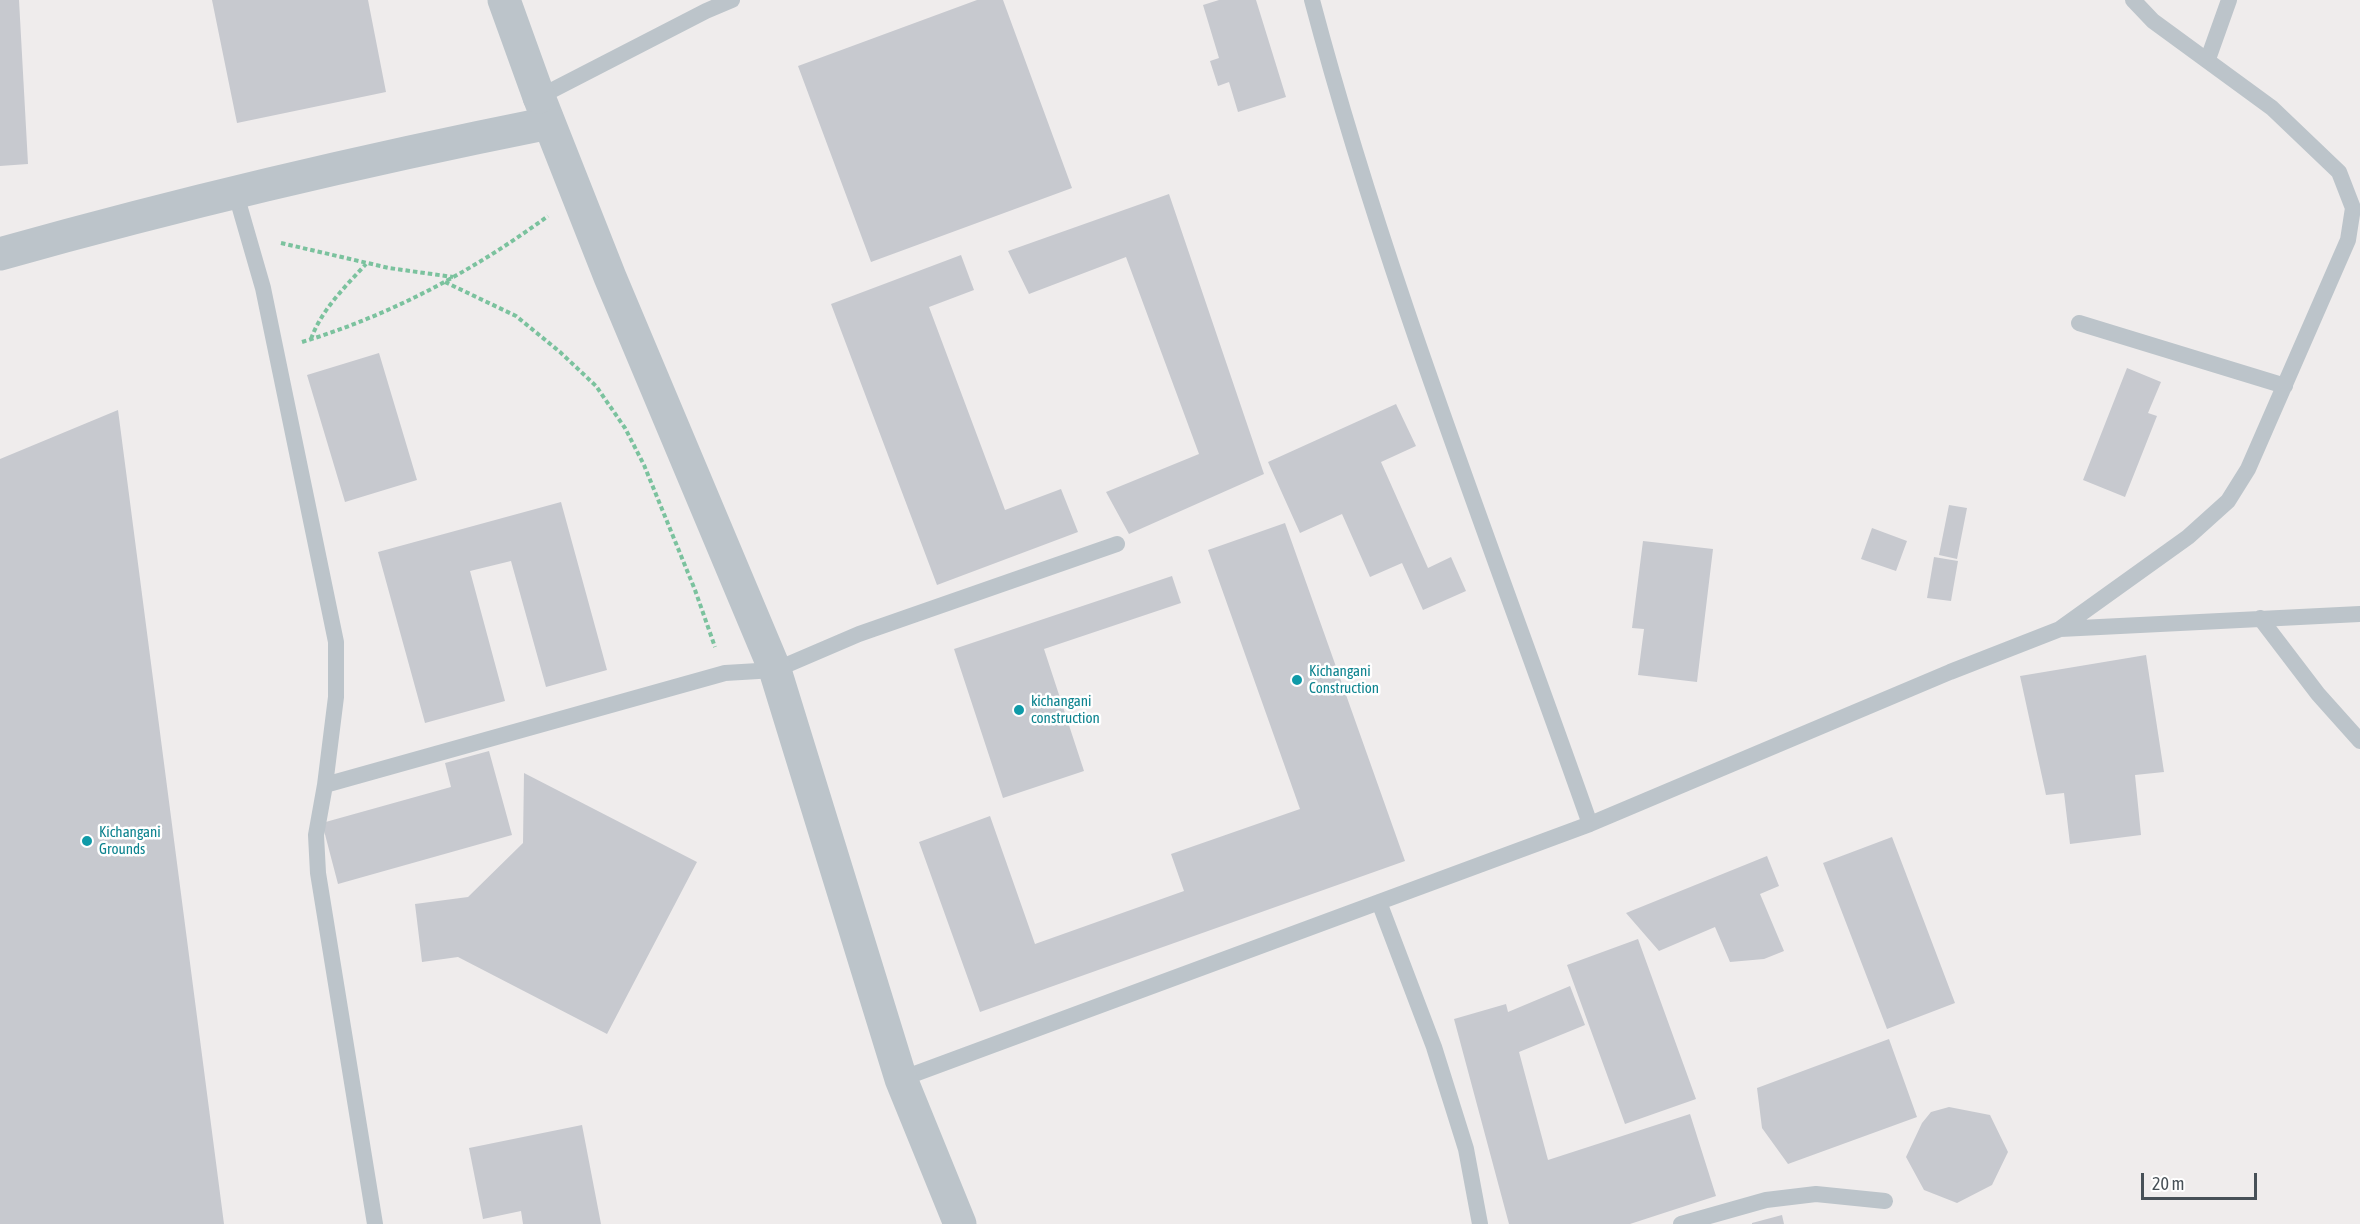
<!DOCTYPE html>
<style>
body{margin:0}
#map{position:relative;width:2360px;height:1224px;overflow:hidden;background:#efecec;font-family:"Asap Condensed",sans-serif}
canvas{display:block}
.scale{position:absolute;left:2141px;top:1173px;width:116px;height:27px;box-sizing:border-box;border:3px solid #475057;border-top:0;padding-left:8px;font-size:18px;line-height:21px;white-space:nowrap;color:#475057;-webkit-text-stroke:4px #fff;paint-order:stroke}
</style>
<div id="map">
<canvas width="2360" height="1224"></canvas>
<div class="scale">20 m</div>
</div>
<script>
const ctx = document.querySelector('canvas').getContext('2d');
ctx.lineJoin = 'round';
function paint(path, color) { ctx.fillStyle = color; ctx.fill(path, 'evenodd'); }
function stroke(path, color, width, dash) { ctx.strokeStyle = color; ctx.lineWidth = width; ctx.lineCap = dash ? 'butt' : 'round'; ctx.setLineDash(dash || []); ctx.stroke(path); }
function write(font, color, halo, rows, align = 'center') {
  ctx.font = font + ' "Asap Condensed",sans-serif'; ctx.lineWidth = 5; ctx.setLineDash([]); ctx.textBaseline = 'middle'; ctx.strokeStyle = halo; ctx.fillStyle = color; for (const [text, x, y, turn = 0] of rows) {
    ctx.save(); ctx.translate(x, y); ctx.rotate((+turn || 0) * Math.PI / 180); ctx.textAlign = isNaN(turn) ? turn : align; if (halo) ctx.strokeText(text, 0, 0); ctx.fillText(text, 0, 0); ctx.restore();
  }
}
paint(new Path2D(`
 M 0,0 L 19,0 L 28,164 L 0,166 Z
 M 212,0 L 368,0 L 386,92 L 237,123 Z
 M 977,0 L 1003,0 L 1072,188 L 871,262 L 798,66 Z
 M 1219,0 L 1256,0 L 1286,97 L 1238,112 L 1229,82 L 1218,86 L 1210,61 L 1219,58 L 1203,5 Z
 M 1169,194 L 1264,474 L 1129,534 L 1106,492 L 1199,454 L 1126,257 L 1029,294 L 1008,251 Z
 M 961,255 L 974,290 L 929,307 L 1005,510 L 1061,489 L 1078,532 L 937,585 L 831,304 Z
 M 379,353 L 417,480 L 345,502 L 307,375 Z
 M 2127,368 L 2161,382 L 2148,413 L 2157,416 L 2125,497 L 2083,480 Z
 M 1396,404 L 1416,446 L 1381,462 L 1428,568 L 1451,557 L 1466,591 L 1423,610 L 1402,563 L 1370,577 L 1342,514 L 1300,533 L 1268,462 Z
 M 118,410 L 224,1224 L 0,1224 L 0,459 Z
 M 561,502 L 607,670 L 546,687 L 511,561 L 470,571 L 505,701 L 425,723 L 378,552 Z
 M 1949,505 L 1967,508 L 1957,559 L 1939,555 Z
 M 1285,523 L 1405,861 L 980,1012 L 919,842 L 990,816 L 1035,944 L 1184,891 L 1171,854 L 1300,809 L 1208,550 Z
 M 1872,528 L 1907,541 L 1896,571 L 1861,559 Z
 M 1643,541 L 1713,549 L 1697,682 L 1638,675 L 1644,629 L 1632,628 Z
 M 1934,557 L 1958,561 L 1951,601 L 1927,598 Z
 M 1172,576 L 1181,603 L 1044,649 L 1084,771 L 1003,798 L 954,649 Z
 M 2146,655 L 2164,772 L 2135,775 L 2141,835 L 2070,844 L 2064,793 L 2046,795 L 2020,676 Z
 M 489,751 L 512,835 L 338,884 L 322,823 L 451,787 L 445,763 Z
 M 524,773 L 697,862 L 607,1034 L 458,957 L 422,962 L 415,904 L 468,897 L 523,843 Z
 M 1892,837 L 1955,1003 L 1887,1029 L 1823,863 Z
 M 1767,856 L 1779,886 L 1760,894 L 1784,951 L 1764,959 L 1730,962 L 1715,927 L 1659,951 L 1626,913 Z
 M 1638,939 L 1696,1099 L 1625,1124 L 1567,965 Z
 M 1570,986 L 1585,1025 L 1519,1052 L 1548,1160 L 1690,1114 L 1716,1196 L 1630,1224 L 1509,1224 L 1454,1019 L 1506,1004 L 1508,1012 Z
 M 1889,1039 L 1917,1117 L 1788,1164 L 1762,1128 L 1757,1088 Z
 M 1949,1107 L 1990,1115 L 2008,1152 L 1992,1185 L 1957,1203 L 1924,1190 L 1906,1157 L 1922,1123 L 1931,1112 Z
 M 582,1125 L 601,1224 L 523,1224 L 521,1211 L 483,1219 L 469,1148 Z
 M 1782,1215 L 1784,1224 L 1752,1224 L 1752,1223 Z`), '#c7c9cf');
stroke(new Path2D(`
 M 281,243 L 389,268 L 453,277
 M 445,282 L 516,316 L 560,352 L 596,386 L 625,428 L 644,465 L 695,590 L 715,647
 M 311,339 C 322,309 345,287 366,264
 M 302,342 C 391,315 473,271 548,216`), '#7bc29e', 4, [4.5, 3]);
stroke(new Path2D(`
 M 1312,0 C 1386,280 1494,551 1590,824
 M 2208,59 L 2229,0
 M 539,97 L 706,11 L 732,0
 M 235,191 L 263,288 L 336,642 L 336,697 L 325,785 L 316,835 L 318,873 L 375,1224
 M 2079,323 L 2285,386
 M 2260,618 L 2318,694 L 2360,741
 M 2061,628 L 2188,537 L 2228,501 L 2248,469 L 2348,240 L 2353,208 L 2339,172 L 2272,108 L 2153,21 L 2133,0
 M 325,785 L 725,673 L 775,670 L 859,634 L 1117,544
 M 1379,902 L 1434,1047 L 1466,1149 L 1480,1224
 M 901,1079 L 1590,824 L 1950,672 L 2060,629 L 2360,614
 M 1681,1224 L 1766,1200 L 1816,1194 L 1885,1201`), '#bcc4ca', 16);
stroke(new Path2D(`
 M 539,97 L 610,277 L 775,670 L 901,1079 L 960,1224
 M 0,254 C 181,203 364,160 549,123`), '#bcc4ca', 33);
stroke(new Path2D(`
 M 504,0 L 539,97`), '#bcc4ca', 33);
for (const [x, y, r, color] of [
 [1297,680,6,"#0f9aa8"],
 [1019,710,6,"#0f9aa8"],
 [87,841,6,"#0f9aa8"]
]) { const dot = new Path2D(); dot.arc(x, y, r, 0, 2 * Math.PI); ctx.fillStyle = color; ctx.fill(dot); stroke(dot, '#fff', 2); }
write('15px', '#0d838f', '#fff', [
 ["Kichangani",1309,671],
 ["Construction",1309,688],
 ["kichangani",1031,701],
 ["construction",1031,718],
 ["Kichangani",99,832],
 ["Grounds",99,849]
], 'left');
</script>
